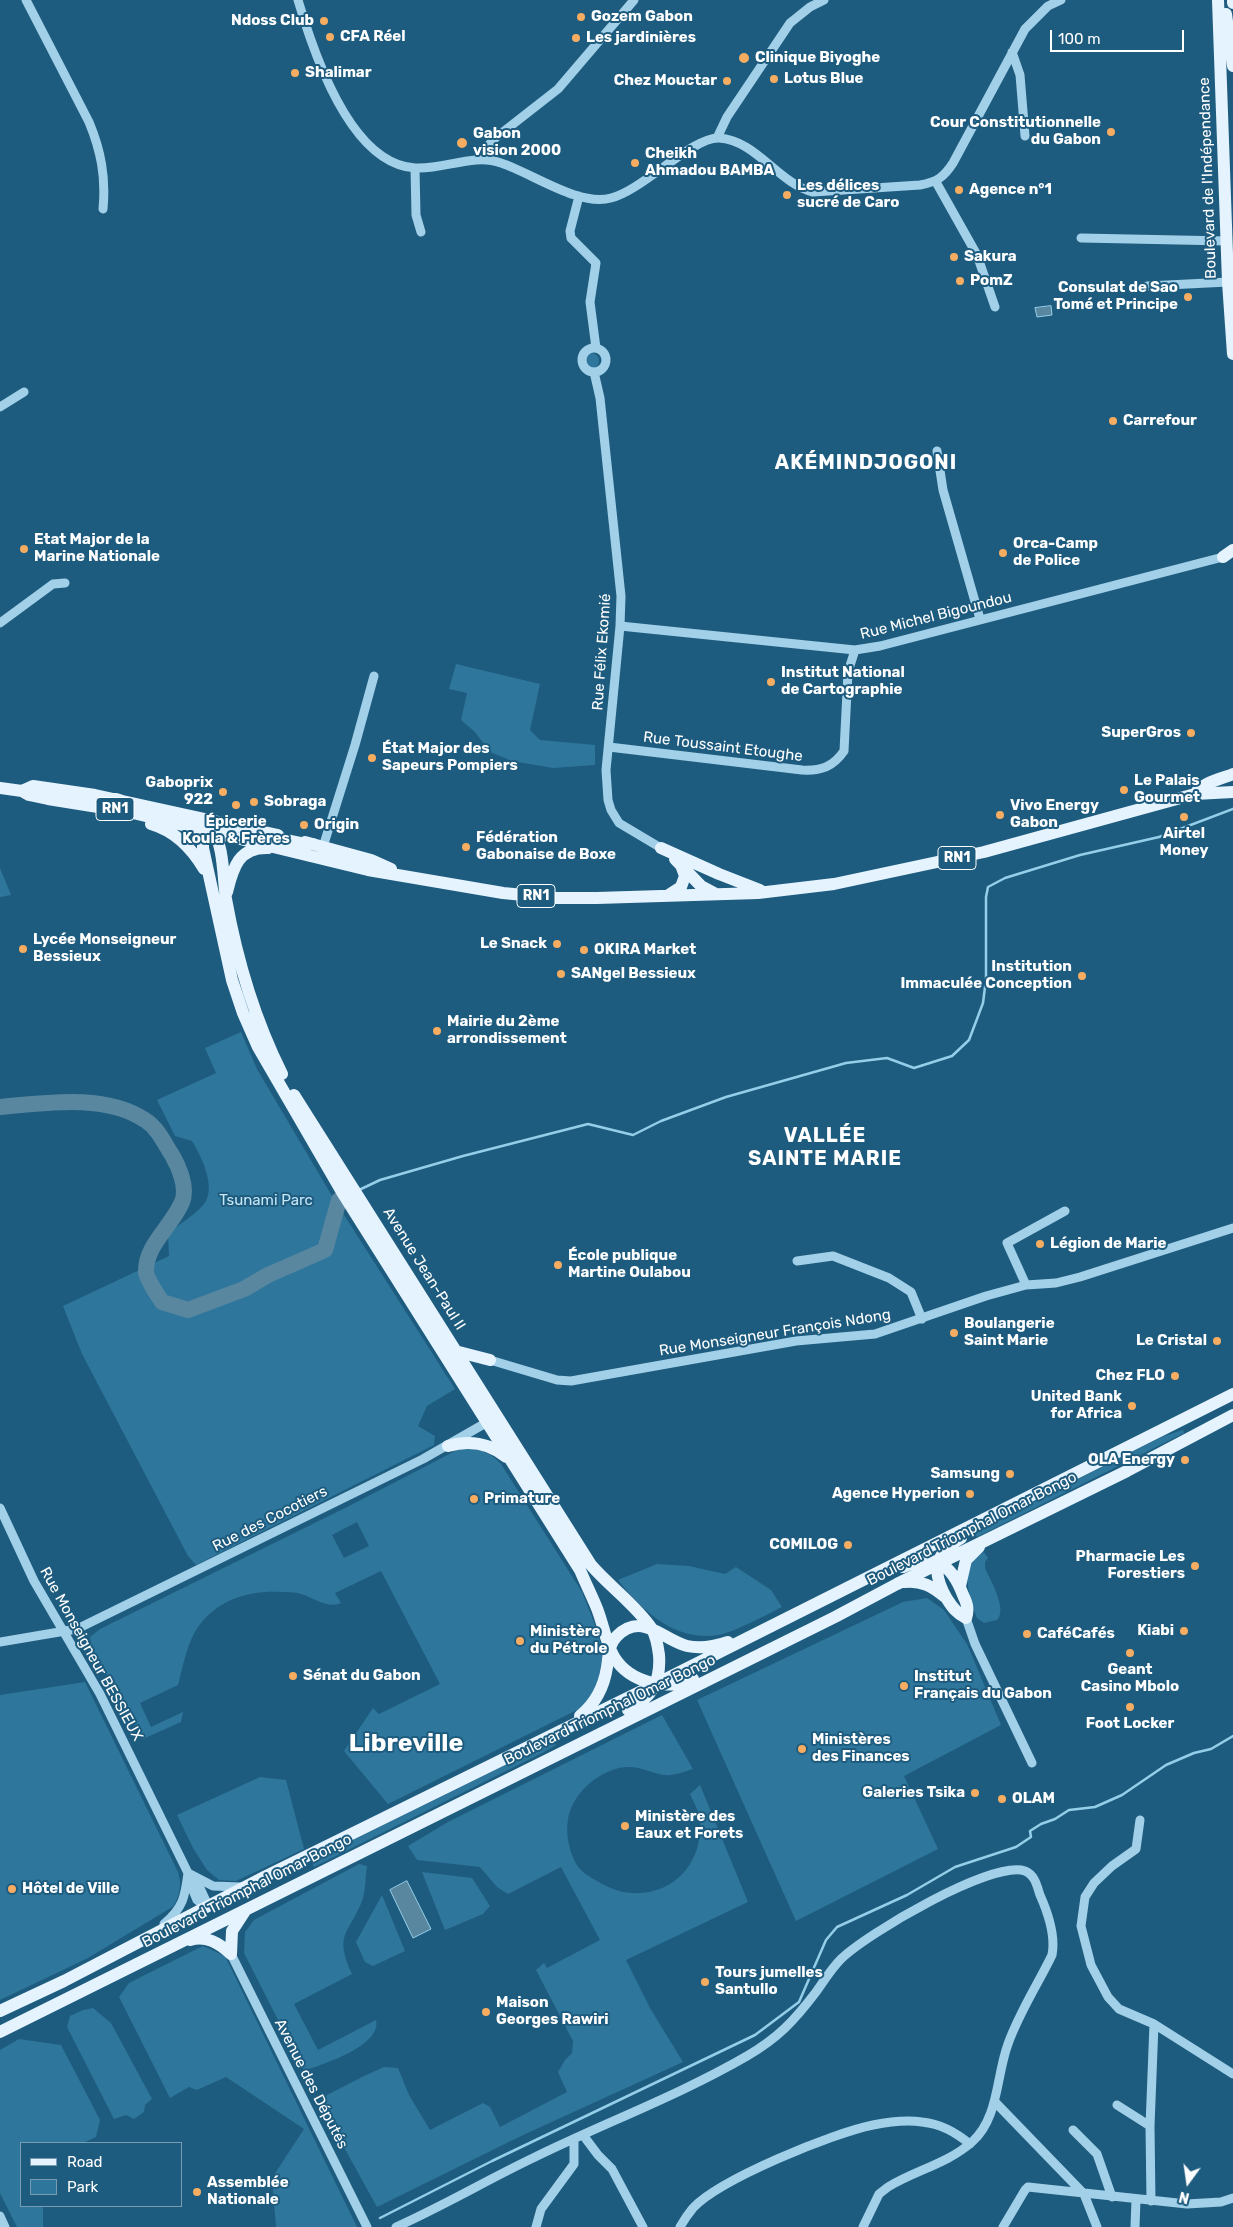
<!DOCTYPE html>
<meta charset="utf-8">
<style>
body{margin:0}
#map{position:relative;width:1233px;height:2227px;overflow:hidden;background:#1e5c7f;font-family:Rubik,sans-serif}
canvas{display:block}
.legend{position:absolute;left:20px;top:2142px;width:162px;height:65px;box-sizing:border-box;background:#1e5c7f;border:1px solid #789db2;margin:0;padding:6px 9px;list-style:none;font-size:15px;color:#fff}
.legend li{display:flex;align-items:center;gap:10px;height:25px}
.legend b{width:25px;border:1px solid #789db2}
.north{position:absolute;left:1163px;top:2157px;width:50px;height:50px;-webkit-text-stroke:4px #1e5c7f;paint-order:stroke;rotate:194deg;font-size:14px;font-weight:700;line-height:20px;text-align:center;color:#fff}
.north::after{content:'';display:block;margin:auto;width:18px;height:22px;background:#fff;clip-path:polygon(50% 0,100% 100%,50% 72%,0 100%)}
.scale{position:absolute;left:1050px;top:30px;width:134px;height:22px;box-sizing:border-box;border:2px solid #fff;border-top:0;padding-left:6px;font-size:15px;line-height:18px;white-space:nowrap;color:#fff;-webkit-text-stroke:4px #1e5c7f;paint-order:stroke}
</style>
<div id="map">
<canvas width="1233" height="2227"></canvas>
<ul class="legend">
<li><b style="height:6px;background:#e4f3fe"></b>Road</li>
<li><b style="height:14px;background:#2e769b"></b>Park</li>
</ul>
<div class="north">N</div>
<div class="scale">100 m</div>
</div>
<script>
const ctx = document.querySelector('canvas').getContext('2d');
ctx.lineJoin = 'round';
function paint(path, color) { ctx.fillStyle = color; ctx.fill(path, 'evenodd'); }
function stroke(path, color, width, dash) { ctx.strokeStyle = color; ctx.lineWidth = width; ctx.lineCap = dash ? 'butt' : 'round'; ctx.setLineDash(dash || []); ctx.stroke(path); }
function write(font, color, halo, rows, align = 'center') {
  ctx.font = font + ' Rubik,sans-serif'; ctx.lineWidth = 4; ctx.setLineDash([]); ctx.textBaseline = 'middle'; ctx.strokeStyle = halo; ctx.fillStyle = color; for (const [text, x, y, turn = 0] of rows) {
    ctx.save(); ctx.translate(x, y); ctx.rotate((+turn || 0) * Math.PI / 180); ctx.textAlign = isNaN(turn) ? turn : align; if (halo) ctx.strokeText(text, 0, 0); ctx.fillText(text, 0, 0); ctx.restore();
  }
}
paint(new Path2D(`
 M583 361a8 8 0 1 1 16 0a8 8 0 1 1-16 0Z
 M 456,664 L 540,684 L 530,730 L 540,740 L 595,745 L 595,765 L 553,768 L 512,761 L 490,752 L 475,732 L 461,720 L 467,693 L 449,689 Z
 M 0,868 L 11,895 L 0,897 Z
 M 241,1032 L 257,1069 L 332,1196 L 455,1389 L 427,1406 L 418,1426 L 435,1436 L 434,1445 L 196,1565 L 188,1556 L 82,1354 L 63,1306 L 169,1256 L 168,1234 C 179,1224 195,1215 204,1204 C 217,1187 201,1156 192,1141 L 175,1136 L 157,1100 L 216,1073 L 205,1048 Z
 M 1183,1430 L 1184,1433 L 977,1537 L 975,1534 C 1037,1499 1100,1468 1164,1436 Z
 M 461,1448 C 479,1449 489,1451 501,1464 L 582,1592 L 597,1630 L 603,1652 L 597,1688 L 583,1707 L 388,1804 L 344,1751 L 373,1708 L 379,1714 L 440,1684 L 381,1571 L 335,1593 L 341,1603 C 328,1609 314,1598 301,1594 C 295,1592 288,1592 282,1592 C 250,1590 218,1599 198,1627 C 187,1643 183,1666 178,1685 L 140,1703 L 151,1727 L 183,1712 L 181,1722 L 143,1739 L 92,1649 L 90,1637 L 100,1629 L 349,1506 ZM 357,1522 L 369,1546 L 344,1558 L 332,1535 Z
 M 984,1552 L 988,1558 L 985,1562 L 985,1568 C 990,1580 1008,1609 997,1620 L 984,1623 L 977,1618 C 969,1597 958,1565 984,1552 Z
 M 657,1564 L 689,1566 L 725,1574 L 736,1567 L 771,1590 L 782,1607 C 766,1615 733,1633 718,1635 C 676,1642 642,1611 618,1580 Z
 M 927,1598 L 944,1610 L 967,1644 L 1001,1725 L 904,1776 L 938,1849 L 796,1921 L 697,1700 L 903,1602 Z
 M 85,1682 L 178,1872 C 182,1884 180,1894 174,1906 L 88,1958 L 0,2000 L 0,1695 Z
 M 662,1715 L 693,1769 C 686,1771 678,1774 671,1775 C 657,1777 639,1763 619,1768 C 596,1774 578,1790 570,1811 C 564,1828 568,1854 580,1869 C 587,1877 612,1890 623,1892 C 670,1900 704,1865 700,1819 C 699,1811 693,1801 690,1794 L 700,1785 L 748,1902 L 626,1960 L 650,2008 L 683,2062 L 521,2136 L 377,2207 L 320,2104 L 327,2095 L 364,2076 L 384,2067 L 398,2068 L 409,2095 L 430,2130 L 483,2103 L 490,2107 L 500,2127 L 567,2092 L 558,2072 L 565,2060 L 572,2053 L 573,2041 L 536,1970 L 544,1963 L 547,1968 L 600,1940 L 561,1867 L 508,1894 L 497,1887 L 480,1867 L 417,1860 L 408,1846 L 448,1822 Z
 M 554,1741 L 556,1745 L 544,1752 L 314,1867 L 311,1861 Z
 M 260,1777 L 286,1780 L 304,1849 L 236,1881 L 219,1880 L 207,1870 L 193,1848 L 177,1815 Z
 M 359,1864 L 367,1866 C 365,1877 366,1891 362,1901 C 348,1936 334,1933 352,1974 L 294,2004 L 318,2050 L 376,2020 C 382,2046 323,2064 304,2071 L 244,1953 L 245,1932 L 254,1920 Z
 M 422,1872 L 472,1878 L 490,1906 L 483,1914 L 445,1930 Z
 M 382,1895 L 405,1951 L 373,1966 L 365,1962 L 356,1942 Z
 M 203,1946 L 225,1956 L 357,2227 L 276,2227 L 272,2178 L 304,2129 L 226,2077 L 197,2090 L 189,2087 L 170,2098 L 119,1997 L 129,1983 Z
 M 93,2008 L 111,2023 L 152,2099 L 145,2105 L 144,2112 L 134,2119 L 126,2115 L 114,2119 L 67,2027 L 70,2016 L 83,2010 Z
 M 19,2039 L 61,2045 L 100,2120 L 96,2137 L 83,2143 L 21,2143 L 21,2206 L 43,2206 L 43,2227 L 17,2227 L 0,2193 L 0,2050 Z`), '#2e769b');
const water = new Path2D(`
 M 1051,306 L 1052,315 L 1037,317 L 1035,308 Z
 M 407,1881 L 431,1929 L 413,1938 L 390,1890 Z`);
paint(water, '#5987a0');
stroke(water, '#95cee9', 1);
stroke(new Path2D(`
 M 359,1190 L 380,1180 L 463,1156 L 588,1124 L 633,1135 L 661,1121 L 726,1097 L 846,1063 L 887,1058 L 914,1068 L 952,1056 L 969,1040 L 983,1003 L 986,979 L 986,897 L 988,887 L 1005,878 L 1080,855 L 1159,837 L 1233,809
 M 380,2218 L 492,2161 L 755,2035 L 799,2002 L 826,1940 L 837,1927 L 907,1895 L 955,1867 L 1016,1847 L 1031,1837 L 1030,1831 L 1041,1824 L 1055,1819 L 1069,1810 L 1095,1807 L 1122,1795 L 1166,1765 L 1194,1753 L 1211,1749 L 1233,1736`), '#95cee9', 2.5);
stroke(new Path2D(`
 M 0,1107 C 44,1103 105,1093 145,1120 C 158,1128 164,1143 172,1155 C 179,1167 188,1188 182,1202 C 173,1225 145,1245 146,1272 C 147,1280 157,1294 162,1302 L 188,1310 L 244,1289 L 268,1275 L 325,1250 L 339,1200`), '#5987a0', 16);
stroke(new Path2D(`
 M 26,0 L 89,122 C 101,151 106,177 103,209
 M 298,0 C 313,51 350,164 415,168 C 444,170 473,153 501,163 C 532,173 579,207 611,198 C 643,190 692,137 719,138 C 756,140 779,184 813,192 L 920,185 C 937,182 944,177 953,163 L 1025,29 L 1048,6 L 1061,0
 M 1012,52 L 1020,75 L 1025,136
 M 717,138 L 727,117 L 790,23 L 810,7 L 824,0
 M 477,159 L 494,139 L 558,89 L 634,0
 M 415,168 L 416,215 L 421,232
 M 936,182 L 977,255 L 995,307
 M 579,196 L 570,231 L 571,238 L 596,263 L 590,302 L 596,348
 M 1081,238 L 1227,241
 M 1147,286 L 1228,282
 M582 360a12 12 0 1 1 24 0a12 12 0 1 1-24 0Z
 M 594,372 L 600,398 L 621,596 L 620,626 L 606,770 L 608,800 L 611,810 L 619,823 L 661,848
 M 0,407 L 24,392
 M 937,451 L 943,490 L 980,619
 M 0,623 L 53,584 L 65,583
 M 620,626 L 855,650 L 880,646 L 1223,557
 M 609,747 L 802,770 C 821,771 833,767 844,751 L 848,672 L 855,650
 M 322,850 L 355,745 L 374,676
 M 797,1261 L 833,1256 L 889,1278 L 911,1292 L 922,1319
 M 1026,1285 L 1007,1243 L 1065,1211
 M 490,1360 L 557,1380 L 571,1381 L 796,1341 L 875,1334 L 986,1296 L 1026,1285 L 1056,1283 L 1080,1277 L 1233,1228
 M 0,1508 L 34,1581 L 100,1694 L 188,1873 L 213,1886 L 241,1887
 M 966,1618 L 975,1644 L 1032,1763
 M 0,1642 L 77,1629 L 423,1459 L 491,1420
 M 1140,1820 L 1136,1849 L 1112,1866 L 1094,1883 L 1085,1897 L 1081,1926 L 1091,1965 L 1108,1997 L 1119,2009 L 1154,2024 L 1233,2074
 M 195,1877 L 206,1901 L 206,1907
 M 189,1881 L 197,1900 L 206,1907
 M 164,1924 C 183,1908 185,1897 188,1873
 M 231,1954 L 367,2227
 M 995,2102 L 1084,2194 L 1097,2227
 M 1117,2105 L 1150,2126
 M 1073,2130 L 1097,2154 L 1112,2197
 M 583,2135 L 598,2155 L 612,2169 L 643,2227
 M 1151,2201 L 1150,2126 L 1154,2024
 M 0,2216 L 5,2227
 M 396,2227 C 443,2206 487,2180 533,2158 C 604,2123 678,2096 747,2056 C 778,2038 794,2021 816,1992 C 824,1981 831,1969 841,1959 C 866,1934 992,1860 1025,1871 C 1035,1875 1037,1886 1040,1895 C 1048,1913 1056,1935 1052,1955 C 1038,1984 1019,2013 1008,2044 C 996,2076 999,2118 972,2142 C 947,2164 916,2170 888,2187 L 879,2194 L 863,2227
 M 536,2227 L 541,2209 L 574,2164 L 574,2139
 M 680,2227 C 684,2220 688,2214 693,2208 C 720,2179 833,2133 873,2125 C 888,2122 907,2120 922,2122 C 941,2124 955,2132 970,2144
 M 1003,2227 L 1025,2190 L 1028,2187 L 1187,2204 L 1221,2202 L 1233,2198
 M 1135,2227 L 1136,2200`), '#a2d0e8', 9);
stroke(new Path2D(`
 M 1218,0 L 1228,282 L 1233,354
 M 1233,0 L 1233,3
 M 1226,14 L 1233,66
 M 1223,557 L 1233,550
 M 0,788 L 22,791 L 29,795 L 48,799 L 129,812 L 368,870 L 503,893 L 555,898 L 597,898 L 758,893 L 834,884 L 984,852 L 1195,794 L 1233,792
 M 22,791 L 33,786 L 95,795 L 278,835
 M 1195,794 C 1203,782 1221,779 1233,774
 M 116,799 L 138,806
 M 151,824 C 175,831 191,847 204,869
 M 212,826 L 203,838 L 203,848 L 232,980 L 243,1013 L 258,1047 L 342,1192 L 580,1570 C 585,1582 591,1594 596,1606 C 603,1622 605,1641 614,1657 C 630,1683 667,1691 693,1679
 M 211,829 C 224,841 223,880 226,899 C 237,960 254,1018 282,1074
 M 271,837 L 300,843 L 313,844
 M 305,842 L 371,860 L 391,869
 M 661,848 L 719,874 L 760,890
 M 675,859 L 701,886 L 716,894
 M 227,892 C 233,867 239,847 268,848
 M 667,896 L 681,887 L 685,876 L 681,865
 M 294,1095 L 591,1565 C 609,1586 637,1606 652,1629 C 656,1636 658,1647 659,1655 C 661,1681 652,1698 628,1710
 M 455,1351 L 490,1360
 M 448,1446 C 469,1440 488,1442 506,1457
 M 903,1567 C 935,1552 952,1565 963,1595 C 967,1603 969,1609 966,1618 C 957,1614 952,1607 947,1599 C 931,1572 934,1554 961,1538
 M 904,1582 C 921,1580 932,1586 945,1597
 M 960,1586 L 966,1560 L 979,1547
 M 580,1716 C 596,1703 604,1687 607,1667 C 609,1655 608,1645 617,1636 C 642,1611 663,1640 687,1646 C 700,1649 716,1646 728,1642
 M 190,1940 C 206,1935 219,1943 231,1954
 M 231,1954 L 232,1931 L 245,1911
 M 0,2011 L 64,1981 L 264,1877 L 656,1684 L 1233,1394
 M 0,2032 L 835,1617 L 897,1584 L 1127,1471 L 1233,1415`), '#e4f3fe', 12);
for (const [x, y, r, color] of [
 [581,17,5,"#f7ad61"],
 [324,21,5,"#f7ad61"],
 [330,37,5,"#f7ad61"],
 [576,38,5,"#f7ad61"],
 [744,58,6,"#f7ad61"],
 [295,73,5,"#f7ad61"],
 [774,79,5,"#f7ad61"],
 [727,81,5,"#f7ad61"],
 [1111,132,5,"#f7ad61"],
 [462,143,6,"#f7ad61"],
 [635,163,5,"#f7ad61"],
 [959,190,5,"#f7ad61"],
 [787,195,5,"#f7ad61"],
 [954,257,5,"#f7ad61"],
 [960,281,5,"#f7ad61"],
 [1188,297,5,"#f7ad61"],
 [1113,421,5,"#f7ad61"],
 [24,549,5,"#f7ad61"],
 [1003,553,5,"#f7ad61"],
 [771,682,5,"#f7ad61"],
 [1191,733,5,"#f7ad61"],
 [372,758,5,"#f7ad61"],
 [1124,790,5,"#f7ad61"],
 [223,792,5,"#f7ad61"],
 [254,802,5,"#f7ad61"],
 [236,805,5,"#f7ad61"],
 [1000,815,5,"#f7ad61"],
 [1184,817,5,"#f7ad61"],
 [304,825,5,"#f7ad61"],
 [466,847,5,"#f7ad61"],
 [557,944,5,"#f7ad61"],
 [23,949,5,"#f7ad61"],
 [584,950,5,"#f7ad61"],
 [561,974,5,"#f7ad61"],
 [1082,976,5,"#f7ad61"],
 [437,1031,5,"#f7ad61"],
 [1040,1244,5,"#f7ad61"],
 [558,1265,5,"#f7ad61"],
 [954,1333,5,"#f7ad61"],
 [1217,1341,5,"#f7ad61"],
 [1175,1376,5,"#f7ad61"],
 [1132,1406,5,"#f7ad61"],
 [1185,1460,5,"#f7ad61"],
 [1010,1474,5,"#f7ad61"],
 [970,1494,5,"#f7ad61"],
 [474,1499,5,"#f7ad61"],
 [848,1545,5,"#f7ad61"],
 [1195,1566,5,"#f7ad61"],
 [1184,1631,5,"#f7ad61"],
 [1027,1634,5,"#f7ad61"],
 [520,1641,5,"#f7ad61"],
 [1130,1653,5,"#f7ad61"],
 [293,1676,5,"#f7ad61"],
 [904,1686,5,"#f7ad61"],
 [1130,1707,5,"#f7ad61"],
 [802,1749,5,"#f7ad61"],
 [975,1793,5,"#f7ad61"],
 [1002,1799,5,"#f7ad61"],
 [625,1826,5,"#f7ad61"],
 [12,1889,5,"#f7ad61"],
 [705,1982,5,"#f7ad61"],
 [486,2012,5,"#f7ad61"],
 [197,2192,5,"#f7ad61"]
]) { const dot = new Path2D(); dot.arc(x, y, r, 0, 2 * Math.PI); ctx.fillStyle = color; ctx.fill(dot); stroke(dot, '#1e5c7f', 2); }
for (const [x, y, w] of [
 [115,809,38],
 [957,858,38],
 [536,896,38]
]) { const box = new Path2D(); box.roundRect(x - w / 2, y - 11.5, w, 23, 4); ctx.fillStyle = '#1e5c7f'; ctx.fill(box); stroke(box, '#fff', 1); }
write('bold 14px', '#fff', null, [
 ["RN1",115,809],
 ["RN1",957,858],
 ["RN1",536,896]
]);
write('bold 15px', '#fff', '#1e5c7f', [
 ["Gozem Gabon",591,17],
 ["Ndoss Club",314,21,"right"],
 ["CFA Réel",340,37],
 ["Les jardinières",586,38],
 ["Clinique Biyoghe",755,58],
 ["Shalimar",305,73],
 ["Lotus Blue",784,79],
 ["Chez Mouctar",717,81,"right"],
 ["Cour Constitutionnelle",1101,123,"right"],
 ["du Gabon",1101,140,"right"],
 ["Gabon",473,134],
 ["vision 2000",473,151],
 ["Cheikh",645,154],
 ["Ahmadou BAMBA",645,171],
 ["Les délices",797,186],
 ["sucré de Caro",797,203],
 ["Agence n°1",969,190],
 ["Sakura",964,257],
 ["PomZ",970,281],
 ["Consulat de Sao",1178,288,"right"],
 ["Tomé et Principe",1178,305,"right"],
 ["Carrefour",1123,421],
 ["Etat Major de la",34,540],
 ["Marine Nationale",34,557],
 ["Orca-Camp",1013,544],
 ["de Police",1013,561],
 ["Institut National",781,673],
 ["de Cartographie",781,690],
 ["SuperGros",1181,733,"right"],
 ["État Major des",382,749],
 ["Sapeurs Pompiers",382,766],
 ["Le Palais",1134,781],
 ["Gourmet",1134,798],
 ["Gaboprix",213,783,"right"],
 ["922",213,800,"right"],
 ["Sobraga",264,802],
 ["Vivo Energy",1010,806],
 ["Gabon",1010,823],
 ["Épicerie",236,822,"center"],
 ["Koula & Frères",236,839,"center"],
 ["Origin",314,825],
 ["Airtel",1184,834,"center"],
 ["Money",1184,851,"center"],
 ["Fédération",476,838],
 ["Gabonaise de Boxe",476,855],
 ["Lycée Monseigneur",33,940],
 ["Bessieux",33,957],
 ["Le Snack",547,944,"right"],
 ["OKIRA Market",594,950],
 ["Institution",1072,967,"right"],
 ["Immaculée Conception",1072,984,"right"],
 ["SANgel Bessieux",571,974],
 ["Mairie du 2ème",447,1022],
 ["arrondissement",447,1039],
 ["Légion de Marie",1050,1244],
 ["École publique",568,1256],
 ["Martine Oulabou",568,1273],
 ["Boulangerie",964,1324],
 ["Saint Marie",964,1341],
 ["Le Cristal",1207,1341,"right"],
 ["Chez FLO",1165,1376,"right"],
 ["United Bank",1122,1397,"right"],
 ["for Africa",1122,1414,"right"],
 ["OLA Energy",1175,1460,"right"],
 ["Samsung",1000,1474,"right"],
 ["Agence Hyperion",960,1494,"right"],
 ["Primature",484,1499],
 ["COMILOG",838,1545,"right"],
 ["Pharmacie Les",1185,1557,"right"],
 ["Forestiers",1185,1574,"right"],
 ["Kiabi",1174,1631,"right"],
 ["Ministère",530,1632],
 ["du Pétrole",530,1649],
 ["CaféCafés",1037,1634],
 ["Geant",1130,1670,"center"],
 ["Casino Mbolo",1130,1687,"center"],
 ["Sénat du Gabon",303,1676],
 ["Institut",914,1677],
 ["Français du Gabon",914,1694],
 ["Foot Locker",1130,1724,"center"],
 ["Ministères",812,1740],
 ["des Finances",812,1757],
 ["Galeries Tsika",965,1793,"right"],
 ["OLAM",1012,1799],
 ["Ministère des",635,1817],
 ["Eaux et Forets",635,1834],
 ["Hôtel de Ville",22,1889],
 ["Tours jumelles",715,1973],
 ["Santullo",715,1990],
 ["Maison",496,2003],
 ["Georges Rawiri",496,2020],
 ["Assemblée",207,2183],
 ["Nationale",207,2200]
], 'left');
write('15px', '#fff', '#1e5c7f', [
 ["Boulevard de l'Indépendance",1208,178,-92],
 ["Rue Michel Bigoundou",936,616,-14],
 ["Rue Félix Ekomié",602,652,-86],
 ["Rue Toussaint Etoughe",723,747,7],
 ["Avenue Jean-Paul II",424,1269,58],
 ["Rue Monseigneur François Ndong",775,1333,-9],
 ["Rue des Cocotiers",270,1519,-27],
 ["Boulevard Triomphal Omar Bongo",972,1529,-27],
 ["Rue Monseigneur BESSIEUX",91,1654,61],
 ["Boulevard Triomphal Omar Bongo",610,1710,-26],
 ["Boulevard Triomphal Omar Bongo",247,1891,-27],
 ["Avenue des Députés",311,2084,63]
]);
write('15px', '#c6e6f6', '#1e5c7f', [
 ["Tsunami Parc",266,1201]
]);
ctx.letterSpacing = '1px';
write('bold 20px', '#fff', '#1e5c7f', [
 ["AKÉMINDJOGONI",866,463],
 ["VALLÉE",825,1136],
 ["SAINTE MARIE",825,1159]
]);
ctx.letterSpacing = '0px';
write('bold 25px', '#fff', '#1e5c7f', [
 ["Libreville",406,1744]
]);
</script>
